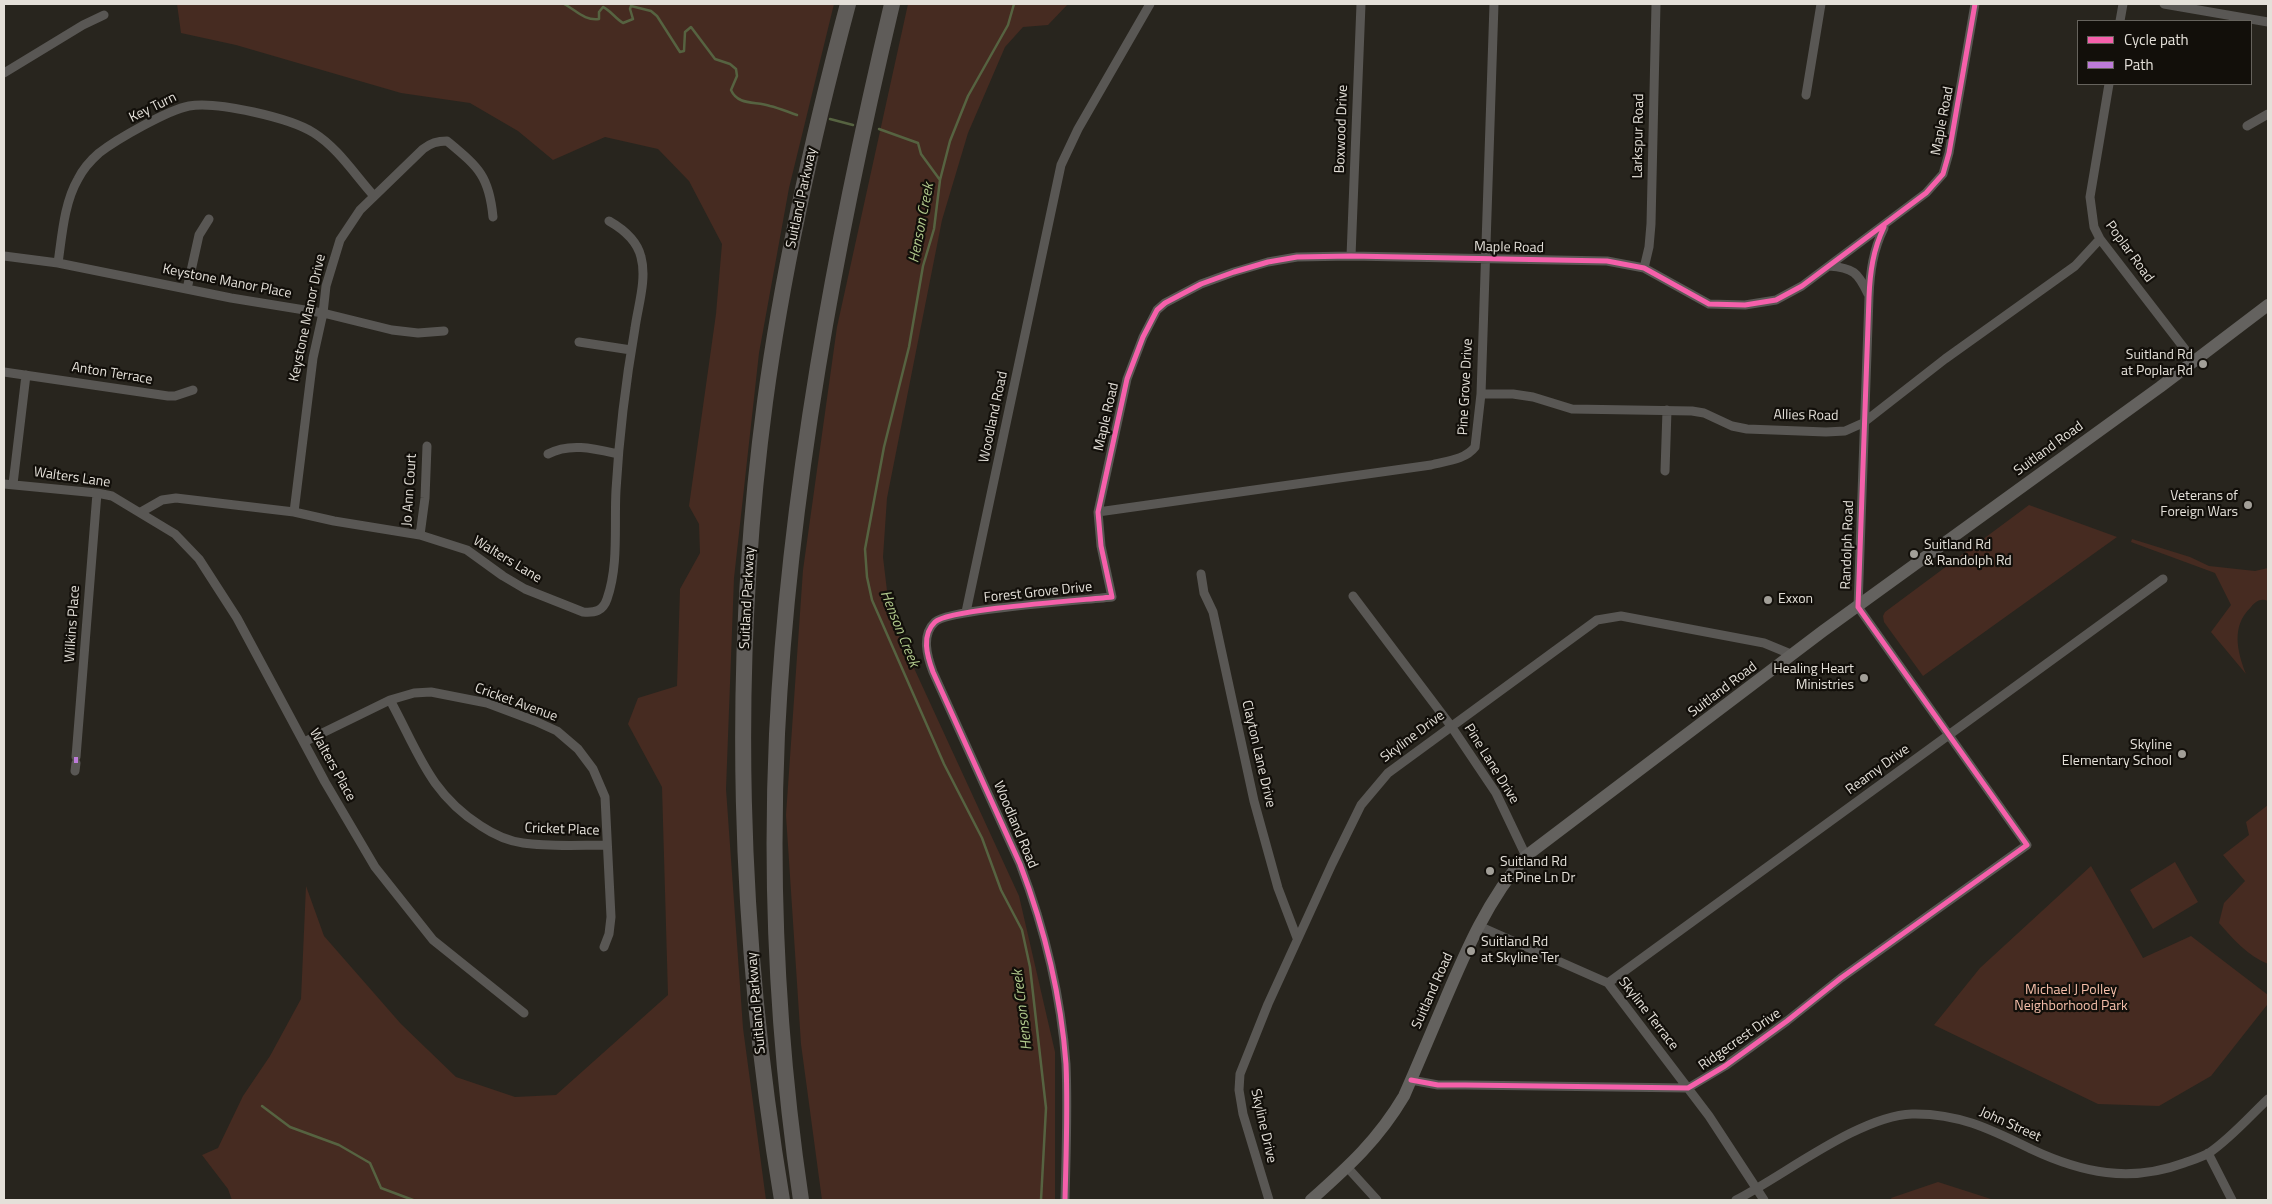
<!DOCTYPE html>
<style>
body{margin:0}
#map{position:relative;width:2272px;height:1204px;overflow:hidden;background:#28251e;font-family:"Titillium Web",sans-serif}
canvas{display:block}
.frame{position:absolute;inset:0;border:5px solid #e4e0d9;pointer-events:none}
.legend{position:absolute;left:2077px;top:20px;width:175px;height:65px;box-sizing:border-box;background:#120f0a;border:1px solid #66635d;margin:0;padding:6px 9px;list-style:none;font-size:15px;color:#e4e0d9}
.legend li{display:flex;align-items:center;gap:10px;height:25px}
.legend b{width:25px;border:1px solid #66635d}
</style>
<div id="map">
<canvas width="2272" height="1204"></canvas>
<div class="frame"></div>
<ul class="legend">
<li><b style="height:6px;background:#f560ab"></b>Cycle path</li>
<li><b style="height:6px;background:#bd7bd9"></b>Path</li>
</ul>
</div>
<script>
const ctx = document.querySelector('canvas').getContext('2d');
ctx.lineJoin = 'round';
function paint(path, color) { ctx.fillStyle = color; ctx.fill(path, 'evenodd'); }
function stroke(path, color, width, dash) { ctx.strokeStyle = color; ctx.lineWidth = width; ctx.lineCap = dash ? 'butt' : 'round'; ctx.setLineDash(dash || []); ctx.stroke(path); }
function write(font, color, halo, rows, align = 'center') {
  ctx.font = font + ' "Titillium Web",sans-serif'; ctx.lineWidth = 4.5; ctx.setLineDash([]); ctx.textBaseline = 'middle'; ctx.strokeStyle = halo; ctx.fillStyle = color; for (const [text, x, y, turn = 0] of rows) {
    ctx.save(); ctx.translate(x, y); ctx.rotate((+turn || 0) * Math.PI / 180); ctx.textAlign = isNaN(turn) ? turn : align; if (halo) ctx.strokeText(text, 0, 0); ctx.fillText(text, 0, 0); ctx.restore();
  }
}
paint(new Path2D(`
 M 177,4 L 834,4 L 789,188 L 759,353 L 734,578 L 726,789 L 743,1028 L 766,1200 L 232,1200 L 228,1189 L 202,1155 L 218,1148 L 243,1096 L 270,1056 L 301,999 L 306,886 L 324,936 L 401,1024 L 456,1077 L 515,1097 L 556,1095 L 668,995 L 662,787 L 628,724 L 638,698 L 677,686 L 680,589 L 700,553 L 699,524 L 689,506 L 716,314 L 722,244 L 689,181 L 658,149 L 605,137 L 553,160 L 518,131 L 470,103 L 401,93 L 236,45 L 181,33 Z
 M 908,4 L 1068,4 L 1048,25 L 1023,27 L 1005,47 L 968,133 L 942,220 L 887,498 L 883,557 L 890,616 L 1019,896 L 1055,1052 L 1055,1200 L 822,1200 L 801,1044 L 786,815 L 803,570 L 837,327 Z
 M 2029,505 L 2117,537 L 1923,676 L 1884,622 L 1883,616 L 1885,612 Z
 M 2132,539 L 2190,557 L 2209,566 L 2255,571 L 2268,568 L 2268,601 C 2261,598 2256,601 2251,607 C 2231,626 2237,651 2246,674 L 2211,632 L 2231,605 L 2215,573 L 2131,542 Z
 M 2268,805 L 2268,964 C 2248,956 2233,939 2219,923 L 2224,903 L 2245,881 L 2223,855 L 2249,835 L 2246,822 Z
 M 2175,862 L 2198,902 L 2153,929 L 2130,890 Z
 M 2091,866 L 2143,958 L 2191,936 L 2268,995 L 2267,1005 L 2211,1076 L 2159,1106 L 2098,1104 L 1934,1025 L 1980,968 Z
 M 1938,1182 L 1991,1199 L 1995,1200 L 1892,1200 L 1891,1198 Z`), '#462b21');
stroke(new Path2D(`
 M 564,4 C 576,10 584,21 599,19 L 599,12 L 603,7 C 610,10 615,18 623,23 L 633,19 L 630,9 L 631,6 L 651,11 L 657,16 L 680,52 L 684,51 L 685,32 L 691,27 L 715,59 L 730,64 L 736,69 L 737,76 L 731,90 C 738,106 756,101 770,106 C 779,108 788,112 797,115
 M 1014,4 L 1008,25 L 968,96 L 950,141 L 940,180 L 934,229 L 923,266 L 909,347 L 884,447 L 865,549 L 867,577 L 872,600 L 944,764 L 982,838 L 1001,890 L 1022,930 L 1030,967 L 1046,1108 L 1041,1200
 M 830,119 L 853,125
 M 879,129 L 918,143 L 921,154 L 940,180
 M 262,1106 L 290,1127 L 339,1145 L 370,1163 L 381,1188 L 413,1200`), '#566341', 2.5);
stroke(new Path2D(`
 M 2164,4 L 2268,22
 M 2120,21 L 2123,4
 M 4,73 L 83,25 L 104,15
 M 2109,84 L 2090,197 L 2094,227 L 2100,239 L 2194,361
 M 1806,95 L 1821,4
 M 2247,126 L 2268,114
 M 4,256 L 58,263 L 231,298 L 323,313 L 392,330 L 418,333 L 444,331
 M 1351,256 L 1361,4
 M 58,263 C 62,236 64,203 78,179 C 83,169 91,160 99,153 C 117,139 168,110 189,106 C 217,101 291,118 314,133 C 338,148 355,175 374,196
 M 1829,266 C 1853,268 1858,272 1868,294
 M 1644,268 L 1649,247 L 1651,224 L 1656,4
 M 187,289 L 199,235 L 209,219
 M 579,342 L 631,350
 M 4,372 L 168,396 L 175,396 L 193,390
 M 1481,394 L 1513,394 L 1533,397 L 1572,409 L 1692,411 L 1704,413 L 1732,426 L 1747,429 L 1826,432 L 1845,431 L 1863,423 L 1945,359 L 2075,266 L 2100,239
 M 548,454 C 570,442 596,449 618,454
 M 1665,471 L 1667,410
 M 4,484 L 97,493 L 112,496 L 175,534 L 199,559 L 237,618 L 325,782 L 375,867 L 433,940 L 524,1013
 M 13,484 L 26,375
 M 141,512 L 162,500 L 176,498 L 294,512 L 334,521 L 420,535 L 467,550 L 503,576 L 525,589 L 583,612 C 595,613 603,611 607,599 C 619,565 614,525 616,490 C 619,437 626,380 635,328 C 638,306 647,279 641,257 C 637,240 623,229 609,221
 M 294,512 L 313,358 L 323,313 L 326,286 L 340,240 L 360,210 L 423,149 C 431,143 437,141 447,141 C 478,167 489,175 493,217
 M 1098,512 L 1431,465 C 1446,461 1465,460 1475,447 L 1481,394 L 1494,4
 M 420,535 L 425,498 L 427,446
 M 1201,574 L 1204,593 L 1213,612 L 1254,801 L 1278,888 L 1297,938
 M 1353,596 L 1451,726 L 1496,793 L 1526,856
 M 966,612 L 1061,165 L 1078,129 L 1150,4
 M 390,700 C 418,751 429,793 481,826 C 493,834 508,841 523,843 C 550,847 580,845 607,845
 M 304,742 L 390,700 L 414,693 L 431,692 L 487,703 L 535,721 L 557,731 L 578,749 L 593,769 L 605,797 L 611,917 L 609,934 L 604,947
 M 76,757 L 97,493
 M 75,771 L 76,763
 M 1479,926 L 1608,983 L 1709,1116 L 1764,1200
 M 1608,983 L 2163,579
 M 1411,1080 L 1438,1085 L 1465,1085 L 1688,1088 L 1725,1066 L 1787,1021 L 1841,978 L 2027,845 L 1858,607 L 1869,297 C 1870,272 1873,250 1884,228
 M 2208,1153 L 2232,1200
 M 1347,1167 L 1377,1200
 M 1065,1200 C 1066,1155 1068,1109 1066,1064 C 1061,996 1044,927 1020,864 L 933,672 C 927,656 921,635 935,622 C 949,609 1085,600 1112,597 L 1101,546 L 1098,512 L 1127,379 L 1143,337 L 1157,310 L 1165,303 L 1201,284 L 1234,272 L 1268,262 L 1297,257 L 1351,256 L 1607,261 L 1644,268 L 1709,304 L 1745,305 L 1776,300 L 1802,286 L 1926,193 L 1943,174 L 1949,153 L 1975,4
 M 1269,1200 L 1243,1114 L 1239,1090 L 1240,1074 L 1268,1004 L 1332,864 L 1361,805 L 1388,773 L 1597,620 L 1621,616 L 1764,643 L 1793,655
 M 1736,1200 C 1785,1175 1859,1116 1912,1114 C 1958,1113 1990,1129 2031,1149 C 2082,1173 2130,1183 2184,1163 C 2192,1160 2202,1157 2209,1153 C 2231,1138 2249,1117 2268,1099`), '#595754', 9);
stroke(new Path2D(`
 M 1311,1200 C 1349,1166 1378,1140 1404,1096 C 1415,1071 1426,1045 1437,1019 C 1461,963 1484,903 1526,856 L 1823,631 L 2160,387 L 2268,305`), '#64625f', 12);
stroke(new Path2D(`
 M 782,1200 C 738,938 730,666 765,402 C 783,268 813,135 848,4
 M 801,1200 C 778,1046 770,890 777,734 C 789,491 836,240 892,4`), '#5f5c59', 16);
stroke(new Path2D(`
 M 76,763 L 76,757`), '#bd7bd9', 4, [8, 4]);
stroke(new Path2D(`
 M 1411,1080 L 1438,1085 L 1465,1085 L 1688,1088 L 1725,1066 L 1787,1021 L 1841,978 L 2027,845 L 1858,607 L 1869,297 C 1870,272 1873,250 1884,227
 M 1065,1200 C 1066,1155 1068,1109 1066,1064 C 1061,996 1044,927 1020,864 L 933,672 C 927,656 921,635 935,622 C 949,609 1085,600 1112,597 L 1101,546 L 1098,512 L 1127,379 L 1143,337 L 1157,310 L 1165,303 L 1201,284 L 1234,272 L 1268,262 L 1297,257 L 1351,256 L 1607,261 L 1644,268 L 1709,304 L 1745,305 L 1776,300 L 1802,286 L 1926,193 L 1943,174 L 1949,153 L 1975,4`), '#f560ab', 5);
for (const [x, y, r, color] of [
 [2203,364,5,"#a29f98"],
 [2248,505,5,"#a29f98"],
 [1914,554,5,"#a29f98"],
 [1768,600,5,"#a29f98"],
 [1864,678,5,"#a29f98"],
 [2182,754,5,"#a29f98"],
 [1490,871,5,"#a29f98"],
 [1471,951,5,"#a29f98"]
]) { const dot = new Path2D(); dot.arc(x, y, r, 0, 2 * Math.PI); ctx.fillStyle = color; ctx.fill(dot); stroke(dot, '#120f0a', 2); }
write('14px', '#e4e0d9', '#120f0a', [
 ["Key Turn",153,108,-26],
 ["Maple Road",1943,121,-79],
 ["Boxwood Drive",1342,129,-88],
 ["Larkspur Road",1639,136,-89],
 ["Suitland Parkway",802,198,-78],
 ["Maple Road",1509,248,1],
 ["Poplar Road",2129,252,54],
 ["Keystone Manor Place",227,282,11],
 ["Keystone Manor Drive",308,318,-78],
 ["Anton Terrace",112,374,9],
 ["Pine Grove Drive",1466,387,-87],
 ["Allies Road",1806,416,1],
 ["Woodland Road",994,417,-78],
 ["Maple Road",1107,417,-77],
 ["Suitland Road",2049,449,-36],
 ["Walters Lane",72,478,8],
 ["Jo Ann Court",410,490,-86],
 ["Randolph Road",1848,545,-88],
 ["Walters Lane",507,560,31],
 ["Forest Grove Drive",1038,593,-6],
 ["Suitland Parkway",748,598,-87],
 ["Wilkins Place",73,624,-86],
 ["Suitland Road",1723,690,-37],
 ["Cricket Avenue",516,703,20],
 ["Skyline Drive",1413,737,-37],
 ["Clayton Lane Drive",1258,754,77],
 ["Pine Lane Drive",1491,764,58],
 ["Walters Place",332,765,61],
 ["Reamy Drive",1878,770,-36],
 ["Woodland Road",1015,825,67],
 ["Cricket Place",562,830,2],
 ["Suitland Road",1433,991,-66],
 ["Suitland Parkway",757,1003,-95],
 ["Skyline Terrace",1648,1014,52],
 ["Ridgecrest Drive",1740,1040,-35],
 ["John Street",2010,1125,24],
 ["Skyline Drive",1263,1126,77]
]);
write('14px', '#e4e0d9', '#120f0a', [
 ["Suitland Rd",2193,356],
 ["at Poplar Rd",2193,372],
 ["Veterans of",2238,497],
 ["Foreign Wars",2238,513],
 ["Suitland Rd",1924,546,"left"],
 ["& Randolph Rd",1924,562,"left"],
 ["Exxon",1778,600,"left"],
 ["Healing Heart",1854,670],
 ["Ministries",1854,686],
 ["Skyline",2172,746],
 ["Elementary School",2172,762],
 ["Suitland Rd",1500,863,"left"],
 ["at Pine Ln Dr",1500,879,"left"],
 ["Suitland Rd",1481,943,"left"],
 ["at Skyline Ter",1481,959,"left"]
], 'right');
write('14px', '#f6bfaa', '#120f0a', [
 ["Michael J Polley",2071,991],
 ["Neighborhood Park",2071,1007]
]);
write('italic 15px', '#b1ca8c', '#120f0a', [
 ["Henson Creek",922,223,-79],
 ["Henson Creek",899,629,68],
 ["Henson Creek",1023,1010,-97]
]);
</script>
